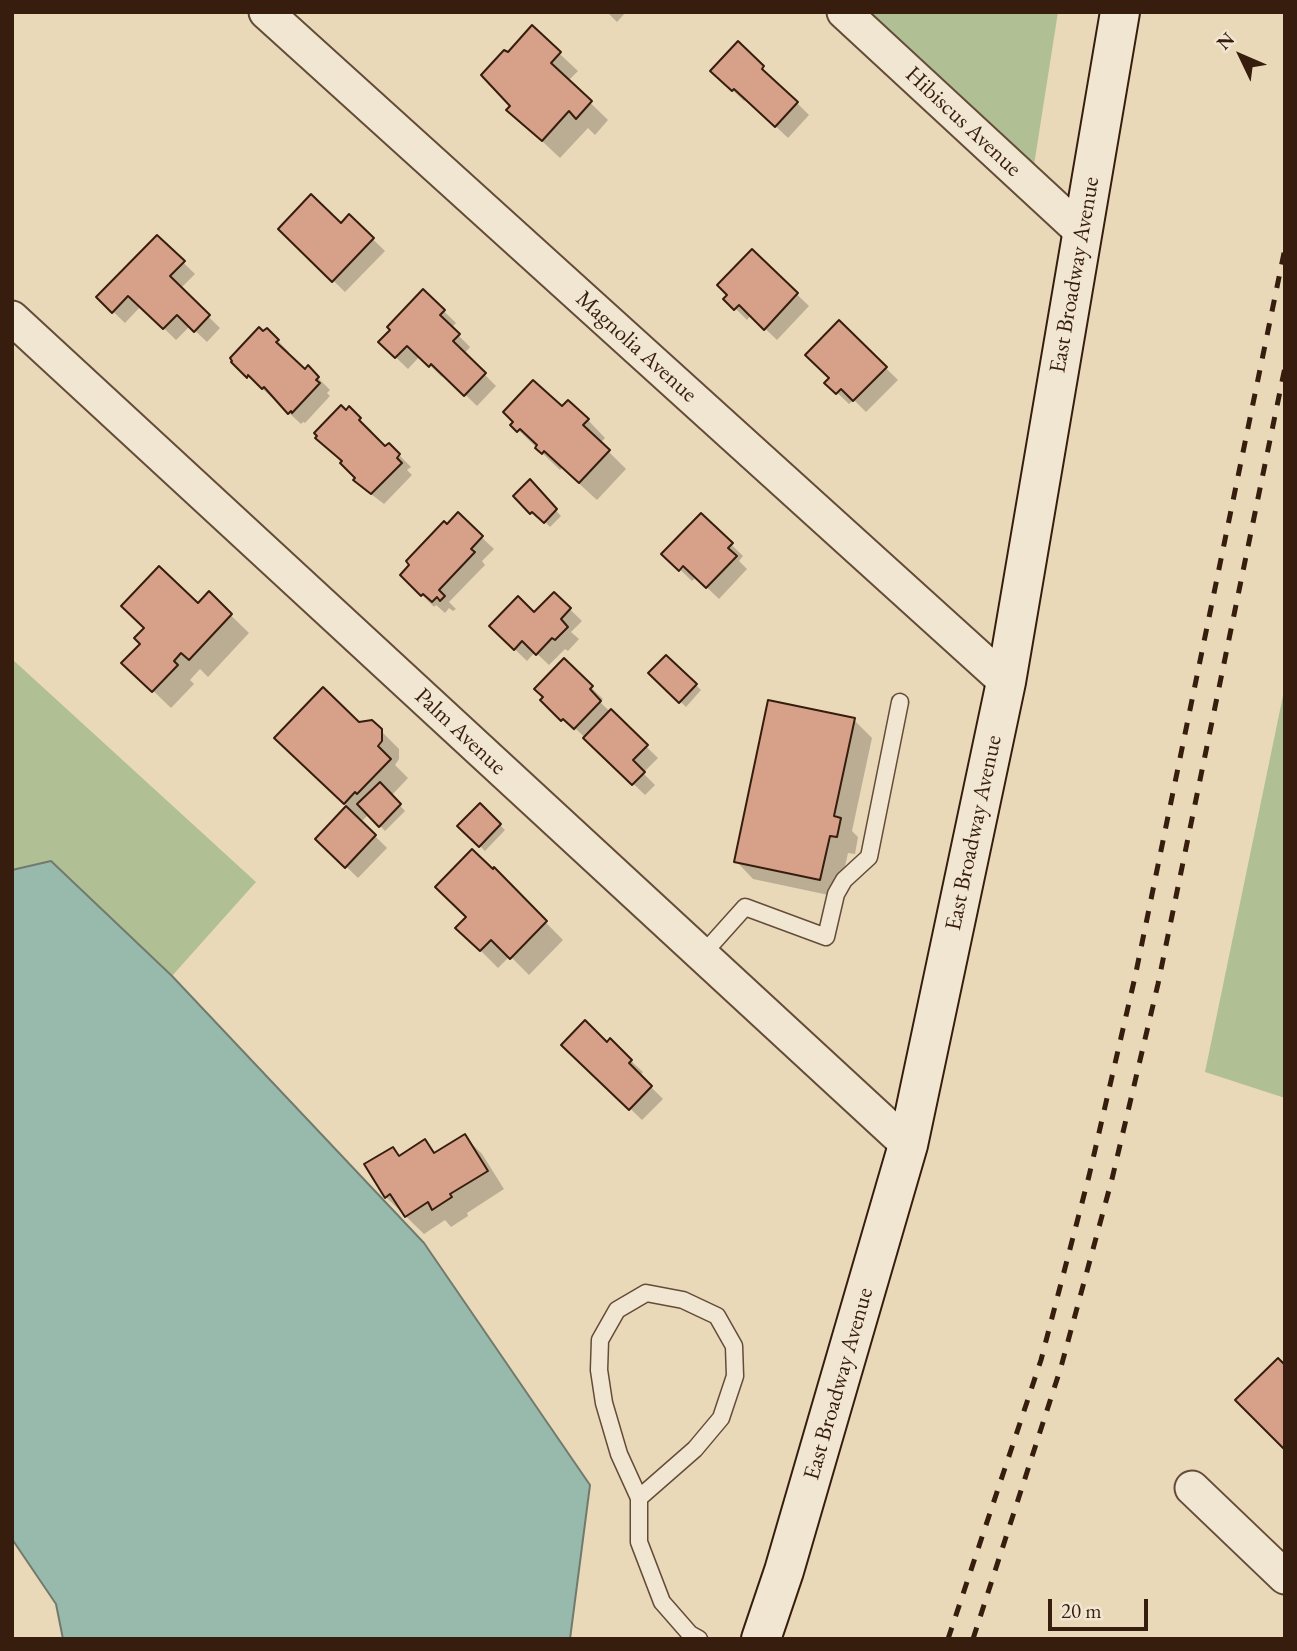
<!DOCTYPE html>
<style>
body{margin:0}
#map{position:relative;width:1297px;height:1651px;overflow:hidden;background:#e9d9b9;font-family:"EB Garamond",serif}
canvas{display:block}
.frame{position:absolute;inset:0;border:14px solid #371d0e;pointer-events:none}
.north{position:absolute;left:1206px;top:21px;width:70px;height:70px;-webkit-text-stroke:5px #f1e6d2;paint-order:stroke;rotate:314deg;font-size:19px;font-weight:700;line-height:28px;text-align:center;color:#371d0e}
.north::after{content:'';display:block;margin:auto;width:24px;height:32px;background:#371d0e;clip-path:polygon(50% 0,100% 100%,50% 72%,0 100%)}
.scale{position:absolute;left:1048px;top:1599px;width:100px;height:32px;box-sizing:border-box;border:4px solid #371d0e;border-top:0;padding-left:9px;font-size:21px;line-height:24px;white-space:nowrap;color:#371d0e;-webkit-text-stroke:5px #f1e6d2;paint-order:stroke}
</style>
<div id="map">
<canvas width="1297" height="1651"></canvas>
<div class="frame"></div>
<div class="north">N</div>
<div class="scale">20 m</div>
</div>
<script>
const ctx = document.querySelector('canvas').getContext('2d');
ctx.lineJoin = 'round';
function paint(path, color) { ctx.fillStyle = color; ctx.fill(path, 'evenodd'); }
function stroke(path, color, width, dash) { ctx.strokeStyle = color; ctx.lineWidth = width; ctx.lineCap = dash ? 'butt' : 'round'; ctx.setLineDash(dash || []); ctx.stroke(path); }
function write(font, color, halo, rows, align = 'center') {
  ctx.font = font + ' "EB Garamond",serif'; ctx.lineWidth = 5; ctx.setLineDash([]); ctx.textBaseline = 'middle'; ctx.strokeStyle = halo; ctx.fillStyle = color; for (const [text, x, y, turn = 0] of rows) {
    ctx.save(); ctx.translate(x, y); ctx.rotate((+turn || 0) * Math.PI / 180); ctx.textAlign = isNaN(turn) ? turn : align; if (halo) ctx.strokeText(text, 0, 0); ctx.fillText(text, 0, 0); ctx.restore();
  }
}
paint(new Path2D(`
 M 869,12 L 1058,12 L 1034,165 Z
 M 12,659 L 256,882 L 172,976 L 51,861 L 12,870 Z
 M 1285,686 L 1285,1098 L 1205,1072 Z`), '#b0c094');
const water = new Path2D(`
 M 51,861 L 172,976 L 424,1243 L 590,1485 L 570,1639 L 63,1639 L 56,1604 L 12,1539 L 12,870 Z`);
paint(water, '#98baac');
stroke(water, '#717b6d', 2);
paint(new Path2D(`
 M 607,12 L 626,12 L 617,22 Z
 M 532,28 L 578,71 L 568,81 L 608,120 L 595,135 L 588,128 L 560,158 L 509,110 L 513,106 L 508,54 Z
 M 738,44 L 809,115 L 788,138 L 747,99 L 744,101 L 712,71 Z
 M 350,217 L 385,251 L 345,292 L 280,229 L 341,225 Z
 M 157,237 L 195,274 L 180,289 L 220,328 L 207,342 L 190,326 L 176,340 L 141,306 L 125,323 L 98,297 Z
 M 752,251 L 809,306 L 777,340 L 751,315 L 747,320 L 726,299 Z
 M 423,291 L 456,323 L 451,328 L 470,347 L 464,354 L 496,386 L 477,406 L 444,374 L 442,377 L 420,356 L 408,369 L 380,342 Z
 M 839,322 L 898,380 L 866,412 L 854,400 L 849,404 L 827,383 L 831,378 Z
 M 267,330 L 289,352 L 287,355 L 305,372 L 308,368 L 330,390 L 327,393 L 330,396 L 305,423 L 303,422 L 301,424 L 233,362 Z
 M 349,409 L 372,431 L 369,433 L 385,449 L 389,445 L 411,467 L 407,470 L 412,475 L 384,504 L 367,491 L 356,480 L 358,479 L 317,438 Z
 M 562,409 L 588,420 L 605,438 L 600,443 L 626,469 L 597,500 L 562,468 L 560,470 L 513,425 Z
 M 530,482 L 561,516 L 550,527 L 539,516 L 537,518 L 515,496 Z
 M 458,515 L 494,549 L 482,561 L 485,565 L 449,602 L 456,609 L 453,611 L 449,608 L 445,613 L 436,605 L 434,607 L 402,575 Z
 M 701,515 L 743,556 L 739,561 L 747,569 L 719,599 L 696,577 L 692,581 L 664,554 Z
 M 209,594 L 249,633 L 208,677 L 200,669 L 190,680 L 194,684 L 171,708 L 142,680 Z
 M 554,594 L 582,621 L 571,632 L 579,639 L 568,651 L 565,649 L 549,665 L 535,652 L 527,661 L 491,626 L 535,614 Z
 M 667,657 L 701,690 L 686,707 L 651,673 Z
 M 564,661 L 603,699 L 600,702 L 658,758 L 643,773 L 655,785 L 645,795 L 576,729 L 574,731 L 554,712 Z
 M 854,720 L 872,738 L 852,831 L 858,837 L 855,854 L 848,853 L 838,897 L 753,879 L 736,861 Z
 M 358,724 L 381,731 L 399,749 L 399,759 L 395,765 L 408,778 L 391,796 L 405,811 L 385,831 L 369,814 L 361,822 L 387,848 L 358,878 L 318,839 L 348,807 L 294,756 Z
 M 480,806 L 505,830 L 485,851 L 460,826 Z
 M 494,870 L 563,940 L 529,975 L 510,956 L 498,968 L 458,928 L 468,917 Z
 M 607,1044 L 631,1061 L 643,1072 L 640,1076 L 663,1099 L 642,1120 L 564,1045 Z
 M 464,1136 L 482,1154 L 504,1189 L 467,1213 L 468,1216 L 451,1227 L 445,1220 L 424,1234 L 386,1197 L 393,1149 L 401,1157 L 425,1142 L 437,1154 Z`), '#0003');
const building = new Path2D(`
 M 532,25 L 561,52 L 551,63 L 592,101 L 576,119 L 569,111 L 542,141 L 506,110 L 510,106 L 481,75 L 504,50 L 508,52 Z
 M 738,41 L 764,66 L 762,69 L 798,102 L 775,127 L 734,89 L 732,91 L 710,71 Z
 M 311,194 L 341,223 L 349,214 L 374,238 L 332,282 L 278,229 Z
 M 157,235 L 185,261 L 170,276 L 210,315 L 194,332 L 177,315 L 163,329 L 128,296 L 112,313 L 96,297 Z
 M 752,249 L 798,293 L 764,330 L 739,305 L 734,310 L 723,299 L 727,295 L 717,285 Z
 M 423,289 L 445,310 L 440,315 L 460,334 L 453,341 L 486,373 L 464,396 L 431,364 L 429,367 L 407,346 L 395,358 L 378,342 L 390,330 L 387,327 Z
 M 839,320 L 887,367 L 853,401 L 841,389 L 836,394 L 824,383 L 829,378 L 805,355 Z
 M 259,327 L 263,331 L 267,328 L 279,340 L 276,342 L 305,369 L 308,365 L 319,377 L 316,380 L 320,383 L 292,413 L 291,411 L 288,414 L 264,387 L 262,389 L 248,375 L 247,378 L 231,362 L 232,361 L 230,358 Z
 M 533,380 L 562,406 L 568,400 L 589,419 L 583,425 L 610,450 L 579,483 L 544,451 L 542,454 L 535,448 L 537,445 L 520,429 L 517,432 L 510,425 L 513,422 L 503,412 Z
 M 341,405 L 346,410 L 349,406 L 361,418 L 359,420 L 385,446 L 389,443 L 400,454 L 397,458 L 402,463 L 371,494 L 353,480 L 355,478 L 340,463 L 342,461 L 315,438 L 317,436 L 314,433 Z
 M 530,479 L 557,509 L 544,523 L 532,512 L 530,514 L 513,496 Z
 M 458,512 L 483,536 L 471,549 L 475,552 L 439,590 L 445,596 L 440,601 L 437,597 L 432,602 L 423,594 L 421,596 L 400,575 L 409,565 L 406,561 L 444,521 L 447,524 Z
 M 701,513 L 733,543 L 728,548 L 737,556 L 706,588 L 683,566 L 679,571 L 661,554 Z
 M 159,566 L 198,603 L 209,591 L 232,614 L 189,660 L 181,653 L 174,661 L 178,665 L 152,692 L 121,663 L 140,644 L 134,638 L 144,628 L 121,606 Z
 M 554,592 L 571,608 L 561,619 L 568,627 L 555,640 L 552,638 L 536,655 L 522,641 L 514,650 L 489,626 L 518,596 L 534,612 Z
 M 666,655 L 697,684 L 679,703 L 648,673 Z
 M 564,658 L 593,686 L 590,689 L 601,701 L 574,729 L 563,719 L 561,721 L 540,700 L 543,697 L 534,689 Z
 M 323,687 L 359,722 L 372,720 L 382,729 L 382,741 L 378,746 L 391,759 L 357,794 L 355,792 L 344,804 L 274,738 Z
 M 768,700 L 855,718 L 834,816 L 841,818 L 837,837 L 830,836 L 820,880 L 734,862 Z
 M 611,709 L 648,745 L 633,760 L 645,772 L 632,785 L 583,738 Z
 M 380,782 L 401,804 L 379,827 L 357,804 Z
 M 480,803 L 501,824 L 479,847 L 457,826 Z
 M 346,806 L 376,835 L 345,868 L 315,839 Z
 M 472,849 L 493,869 L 494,867 L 547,921 L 510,959 L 491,940 L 480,951 L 455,928 L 466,917 L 435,887 Z
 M 585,1020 L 607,1042 L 610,1038 L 632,1060 L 629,1063 L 652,1086 L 629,1110 L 561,1045 Z
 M 465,1134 L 488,1171 L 450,1194 L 452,1197 L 432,1210 L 428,1202 L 405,1217 L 390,1194 L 385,1198 L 364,1164 L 393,1147 L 399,1156 L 425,1139 L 434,1153 Z
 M 1278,1358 L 1285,1365 L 1285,1450 L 1235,1400 Z`);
paint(building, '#d6a089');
stroke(building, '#371d0e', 2);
const service = new Path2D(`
 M 702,955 L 745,907 L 826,937 L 836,894 L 844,880 L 869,857 L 900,702
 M 639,1498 L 695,1449 L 721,1418 L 735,1376 L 734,1346 L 717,1316 L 683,1300 L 646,1293 L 617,1310 L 600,1340 L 599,1370 L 604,1403 L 619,1454 L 639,1498 L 639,1542 L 662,1602 L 690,1634 L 699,1639`);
const minor = new Path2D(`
 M 266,12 L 1006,682
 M 844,12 L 1083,233
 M 12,318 L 908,1145
 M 1192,1488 L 1285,1577`);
const secondary = new Path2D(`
 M 761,1639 L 784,1571 L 908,1145 L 1006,682 L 1120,12`);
stroke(service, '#644c39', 19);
stroke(minor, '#644c39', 37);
stroke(secondary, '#371d0e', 42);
stroke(service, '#f1e6d2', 16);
stroke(minor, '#f1e6d2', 33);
stroke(secondary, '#f1e6d2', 38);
stroke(new Path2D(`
 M 948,1639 L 1041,1360 L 1089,1176 L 1135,977 L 1285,248
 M 973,1639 L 1061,1367 L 1112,1179 L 1158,984 L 1285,367`), '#371d0e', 5, [12, 12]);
write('23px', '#371d0e', '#f1e6d2', [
 ["Hibiscus Avenue",963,122,43],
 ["East Broadway Avenue",1075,275,-80],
 ["Magnolia Avenue",636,347,42],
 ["Palm Avenue",460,732,43],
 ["East Broadway Avenue",974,833,-78],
 ["East Broadway Avenue",839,1384,-74]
]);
</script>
